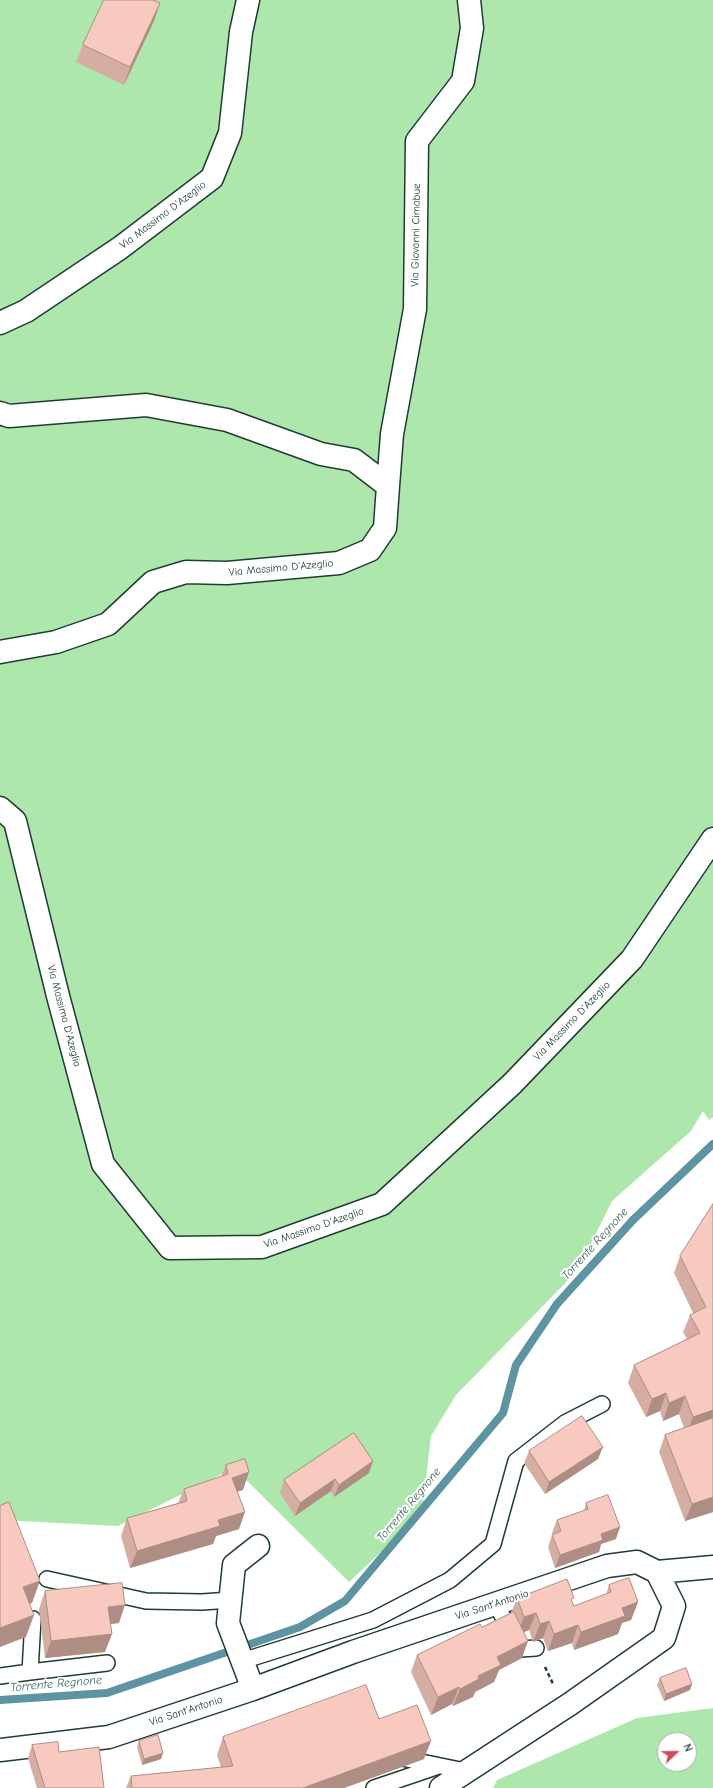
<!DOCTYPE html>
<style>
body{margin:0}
#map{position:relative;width:713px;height:1788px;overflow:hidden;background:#fff;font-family:"Comic Neue",sans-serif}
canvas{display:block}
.north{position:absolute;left:657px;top:1732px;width:40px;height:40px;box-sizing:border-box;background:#fff;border:1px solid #a5b1ae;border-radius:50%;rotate:68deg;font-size:11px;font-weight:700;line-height:16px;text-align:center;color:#1f3d34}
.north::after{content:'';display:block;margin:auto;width:14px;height:18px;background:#d1495b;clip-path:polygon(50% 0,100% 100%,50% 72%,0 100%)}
</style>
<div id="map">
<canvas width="713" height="1788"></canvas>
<div class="north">N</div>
</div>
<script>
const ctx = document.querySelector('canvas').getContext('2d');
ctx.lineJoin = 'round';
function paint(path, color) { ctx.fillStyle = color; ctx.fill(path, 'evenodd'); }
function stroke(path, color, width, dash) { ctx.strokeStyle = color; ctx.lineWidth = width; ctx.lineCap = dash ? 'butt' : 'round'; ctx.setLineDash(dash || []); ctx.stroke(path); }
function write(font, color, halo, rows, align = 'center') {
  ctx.font = font + ' "Comic Neue",sans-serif'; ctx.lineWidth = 4; ctx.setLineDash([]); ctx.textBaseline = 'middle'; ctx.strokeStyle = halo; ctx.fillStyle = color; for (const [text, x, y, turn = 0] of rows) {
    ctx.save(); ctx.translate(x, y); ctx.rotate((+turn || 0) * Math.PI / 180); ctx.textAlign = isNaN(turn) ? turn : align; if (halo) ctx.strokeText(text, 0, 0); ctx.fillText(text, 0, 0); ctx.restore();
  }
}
paint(new Path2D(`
 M 0,0 L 713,0 L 713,1117 L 709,1120 L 703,1111 L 691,1131 L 612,1201 L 578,1270 L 456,1395 L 431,1436 L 422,1514 L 349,1582 L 234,1468 L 118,1526 L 0,1520 Z
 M 713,1708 L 713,1788 L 493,1788 L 497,1780 L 637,1718 ZM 665,1740 L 689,1740 L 689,1764 L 665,1764 Z`), '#ade7ac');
stroke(new Path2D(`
 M 0,1700 L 107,1693 L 300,1627 L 345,1601 L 503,1413 L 516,1365 L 557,1304 L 633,1220 L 713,1144`), '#5e93a1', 8);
const service = new Path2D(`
 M 47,1579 L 146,1601 L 202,1602 L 231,1600
 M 496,1604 L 520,1649 L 536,1648
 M 242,1661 L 373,1620 L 450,1580 L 493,1544 L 516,1461 L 565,1423 L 602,1404
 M 30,1672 L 107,1663
 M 0,1676 L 30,1672 L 33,1619
 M 397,1757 L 465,1771
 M 374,1788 L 439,1766`);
const minor = new Path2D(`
 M 0,323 L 26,311 L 120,248 L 212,178 L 230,133 L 241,32 L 248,0
 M 0,413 L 9,416 L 146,405 L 227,420 L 321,454 L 354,460 L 388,486 L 385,528 L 370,550 L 339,563 L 227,573 L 186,572 L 153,582 L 108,624 L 56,642 L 0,652
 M 388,486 L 392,434 L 415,309 L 417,141 L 463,81 L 472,28 L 469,0
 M 0,808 L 15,821 L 58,996 L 103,1164 L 170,1248 L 262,1247 L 382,1204 L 512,1084 L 632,959 L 713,839
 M 657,1572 L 713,1567
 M 253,1689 L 228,1623 L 234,1565 L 258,1546
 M 0,1750 L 109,1737 L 253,1689 L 353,1652 L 607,1566 L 637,1562 L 657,1572 L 674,1606 L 664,1638 L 570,1704 L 441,1788`);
stroke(service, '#1f3d34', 18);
stroke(minor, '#1f3d34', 25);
stroke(new Path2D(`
 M 545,1667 L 554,1686`), '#1f3d34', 2.5, [4, 3]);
stroke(service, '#fff', 15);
stroke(minor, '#fff', 22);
paint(new Path2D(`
 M 160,3 L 154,21 L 124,85 L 76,62 L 83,45 Z
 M 713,1204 L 713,1512 L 685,1521 L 659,1452 L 665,1435 L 684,1428 L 679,1414 L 663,1421 L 660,1411 L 646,1417 L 628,1383 L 634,1365 L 687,1339 L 683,1332 L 690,1315 L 693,1313 L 674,1273 L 680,1256 Z
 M 529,1451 L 598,1459 L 545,1494 L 524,1463 Z
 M 226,1465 L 243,1490 L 237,1491 L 239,1529 L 216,1536 L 213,1544 L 130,1568 L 121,1536 L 127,1518 L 178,1503 L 184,1489 L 221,1477 Z
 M 369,1473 L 334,1497 L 331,1491 L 295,1516 L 280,1493 L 284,1480 Z
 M 586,1503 L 616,1539 L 601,1544 L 599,1552 L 555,1568 L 548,1547 L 552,1535 L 553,1534 L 552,1533 L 557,1520 L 584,1511 Z
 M 609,1585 L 638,1602 L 631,1620 L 622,1623 L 618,1634 L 574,1650 L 572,1643 L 548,1651 L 543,1638 L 533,1642 L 529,1630 L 524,1632 L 522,1658 L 499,1670 L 494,1682 L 475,1692 L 473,1697 L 453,1706 L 452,1704 L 431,1715 L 411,1672 L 417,1655 L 482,1627 L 511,1613 L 517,1598 L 572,1603 L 574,1606 L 606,1595 Z
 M 45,1591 L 119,1623 L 110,1624 L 105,1652 L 45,1658 L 39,1609 Z
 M 660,1678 L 692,1684 L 690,1690 L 664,1701 L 657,1685 Z
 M 379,1719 L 424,1759 L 344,1788 L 126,1788 L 131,1776 L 221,1767 L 217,1755 L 223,1737 Z
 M 139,1741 L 161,1759 L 142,1765 L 137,1747 Z
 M 32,1745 L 59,1752 L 104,1788 L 37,1788 L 28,1758 Z`), '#d5ada3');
paint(new Path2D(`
 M 160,3 L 154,21 L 124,85 L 130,67 Z
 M 666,1393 L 660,1411 L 646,1417 L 652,1399 Z
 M 685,1396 L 679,1414 L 663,1421 L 669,1403 Z
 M 713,1410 L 713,1425 L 686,1435 L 693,1417 Z
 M 603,1447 L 598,1459 L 545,1494 L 549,1482 Z
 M 373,1461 L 369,1473 L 334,1497 L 339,1485 Z
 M 249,1472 L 243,1490 L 226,1495 L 232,1478 Z
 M 335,1479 L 331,1491 L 295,1516 L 300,1503 Z
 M 713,1497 L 713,1512 L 685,1521 L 692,1504 Z
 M 245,1512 L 239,1529 L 216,1536 L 213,1544 L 130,1568 L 137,1551 L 218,1520 Z
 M 620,1527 L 616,1539 L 601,1544 L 599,1552 L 555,1568 L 560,1555 L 601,1534 Z
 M 40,1581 L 32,1603 L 15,1609 L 23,1587 Z
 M 638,1602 L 631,1620 L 622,1623 L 618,1634 L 574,1650 L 581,1632 L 622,1608 Z
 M 125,1605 L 119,1623 L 102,1625 L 108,1607 Z
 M 536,1613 L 529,1630 L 517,1635 L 524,1617 Z
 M 34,1615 L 26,1637 L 0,1647 L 0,1628 Z
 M 549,1621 L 543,1638 L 533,1642 L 540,1624 Z
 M 578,1625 L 572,1643 L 548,1651 L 554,1634 Z
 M 112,1634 L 105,1652 L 45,1658 L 51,1641 Z
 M 528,1641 L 522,1658 L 499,1670 L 494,1682 L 475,1692 L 473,1697 L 453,1706 L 460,1689 L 478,1676 L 497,1657 Z
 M 692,1684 L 690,1690 L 664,1701 L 666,1694 Z
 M 459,1687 L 452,1704 L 431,1715 L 438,1697 Z
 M 431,1741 L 424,1759 L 344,1788 L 303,1788 Z
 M 163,1753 L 161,1759 L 142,1765 L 144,1759 Z`), '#ae8d85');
const building = new Path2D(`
 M 104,0 L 153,0 L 160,3 L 130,67 L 83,45 Z
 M 713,1204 L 713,1410 L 693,1417 L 685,1396 L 669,1403 L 666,1393 L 652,1399 L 634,1365 L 700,1333 L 690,1315 L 706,1307 L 680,1256 Z
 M 582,1416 L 603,1447 L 549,1482 L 529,1451 Z
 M 713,1418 L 713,1497 L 692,1504 L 665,1435 Z
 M 354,1433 L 373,1461 L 339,1485 L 335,1479 L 300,1503 L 284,1480 Z
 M 245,1459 L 249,1472 L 232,1478 L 245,1512 L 218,1520 L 220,1526 L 137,1551 L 127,1518 L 187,1501 L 184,1489 L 228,1474 L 226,1465 Z
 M 608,1495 L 620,1527 L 601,1534 L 603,1540 L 560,1555 L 552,1535 L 561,1531 L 557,1520 L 588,1509 L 586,1503 Z
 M 9,1502 L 40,1581 L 23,1587 L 34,1615 L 0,1628 L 0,1506 Z
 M 629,1578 L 638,1602 L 622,1608 L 625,1616 L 581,1632 L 578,1625 L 554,1634 L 549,1621 L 540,1624 L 536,1613 L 524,1617 L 517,1598 L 567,1579 L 574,1598 L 571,1599 L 574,1606 L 611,1592 L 609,1585 Z
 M 122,1583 L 125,1605 L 108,1607 L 112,1634 L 51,1641 L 45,1591 Z
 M 514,1612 L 528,1641 L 497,1657 L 501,1665 L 478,1676 L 479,1679 L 460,1689 L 459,1687 L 438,1697 L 417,1655 L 480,1624 L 482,1627 Z
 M 686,1668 L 692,1684 L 666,1694 L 660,1678 Z
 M 366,1685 L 379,1719 L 417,1705 L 431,1741 L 303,1788 L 132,1788 L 131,1776 L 233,1766 L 223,1737 Z
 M 158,1735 L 163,1753 L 144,1759 L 139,1741 Z
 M 58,1742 L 59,1752 L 99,1747 L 104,1788 L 45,1788 L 32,1745 Z`);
paint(building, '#f8c9be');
stroke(building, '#ae8d85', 1);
write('11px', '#1f3d34', '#fff', [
 ["Via Massimo D'Azeglio",163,215,-37],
 ["Via Giovanni Cimabue",416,235,-89],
 ["Via Massimo D'Azeglio",281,568,-5],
 ["Via Massimo D'Azeglio",64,1016,75],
 ["Via Massimo D'Azeglio",572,1021,-46],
 ["Via Massimo D'Azeglio",314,1228,-19],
 ["Via Sant'Antonio",492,1605,-18],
 ["Via Sant'Antonio",186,1711,-18]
]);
write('italic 12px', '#396161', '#fff', [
 ["Torrente Regnone",595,1244,-48],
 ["Torrente Regnone",409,1505,-50],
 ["Torrente Regnone",56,1684,-5]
]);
</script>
